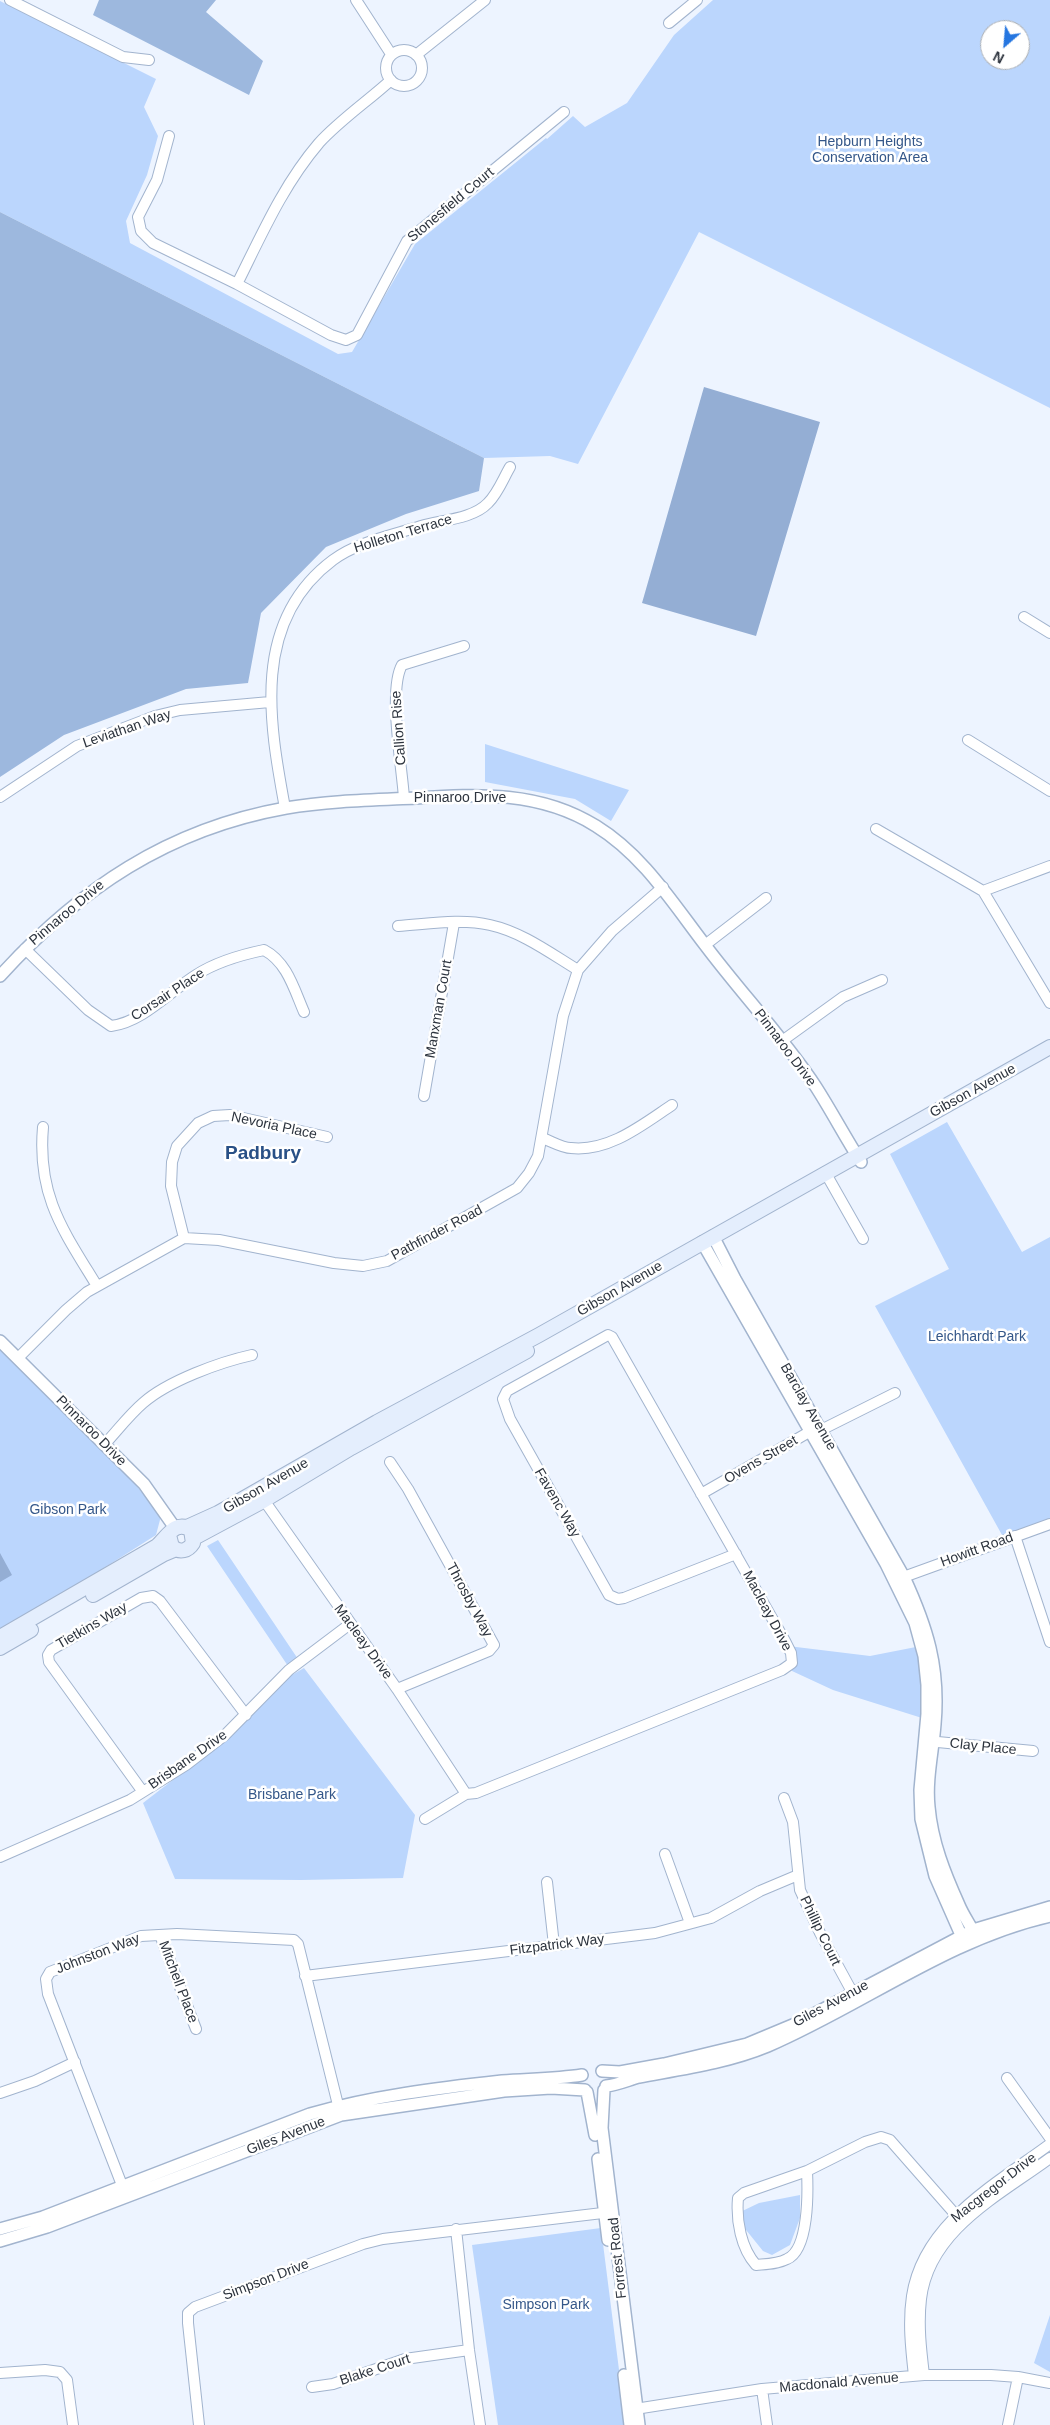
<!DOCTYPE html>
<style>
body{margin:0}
#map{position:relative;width:1050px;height:2425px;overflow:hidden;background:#edf4ff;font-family:Arial,sans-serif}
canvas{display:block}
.north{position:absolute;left:980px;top:20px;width:50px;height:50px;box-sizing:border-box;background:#fff;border:1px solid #abaeb2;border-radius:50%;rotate:207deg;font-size:14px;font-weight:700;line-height:20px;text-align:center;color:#2d343e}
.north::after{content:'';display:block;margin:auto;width:18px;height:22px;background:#2576e0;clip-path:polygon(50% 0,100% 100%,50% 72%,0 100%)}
</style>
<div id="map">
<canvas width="1050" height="2425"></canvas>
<div class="north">N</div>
</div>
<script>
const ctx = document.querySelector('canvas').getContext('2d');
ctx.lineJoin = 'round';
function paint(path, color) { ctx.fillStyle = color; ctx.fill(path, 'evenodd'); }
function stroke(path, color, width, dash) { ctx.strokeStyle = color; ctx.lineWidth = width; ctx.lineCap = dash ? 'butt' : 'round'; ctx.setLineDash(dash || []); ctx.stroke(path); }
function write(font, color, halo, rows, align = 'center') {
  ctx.font = font + ' Arial,sans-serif'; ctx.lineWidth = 5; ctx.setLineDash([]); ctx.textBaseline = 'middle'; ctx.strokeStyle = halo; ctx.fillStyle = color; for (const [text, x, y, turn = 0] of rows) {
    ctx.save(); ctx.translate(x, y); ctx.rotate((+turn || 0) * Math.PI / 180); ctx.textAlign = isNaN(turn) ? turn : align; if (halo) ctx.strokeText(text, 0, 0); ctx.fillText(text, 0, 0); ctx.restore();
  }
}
paint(new Path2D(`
 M 713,0 L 1050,0 L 1050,408 L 699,232 L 578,464 L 550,456 L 484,458 L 0,212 L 0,1 L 156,79 L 144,107 L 158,136 L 147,175 L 126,221 L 130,243 L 338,354 L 352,352 L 415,244 L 546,138 L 547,139 L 573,116 L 585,127 L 627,103 L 674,35 ZM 990,30 L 1020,30 L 1020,60 L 990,60 Z
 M 485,744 L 629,790 L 611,821 L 575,799 L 485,782 Z
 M 947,1122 L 1022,1252 L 1050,1237 L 1050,1520 L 1002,1535 L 875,1306 L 949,1269 L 890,1154 Z
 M 0,1341 L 122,1468 L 161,1516 L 156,1535 L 0,1634 Z
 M 218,1540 L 298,1659 L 288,1666 L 207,1546 Z
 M 788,1646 L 870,1656 L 921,1646 L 922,1718 L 833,1690 L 792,1671 Z
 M 304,1668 L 415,1815 L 403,1878 L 301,1880 L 175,1879 L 143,1803 L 226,1739 L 271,1687 Z
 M 800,2195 L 800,2218 L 790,2245 L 772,2255 L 763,2251 L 734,2215 L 759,2203 Z
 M 601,2228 L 626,2425 L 498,2425 L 472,2245 Z
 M 1050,2315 L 1050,2372 L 1034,2363 Z`), '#bbd6fd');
paint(new Path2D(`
 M 99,0 L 216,0 L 206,12 L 263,61 L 249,95 L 93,15 Z
 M 0,212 L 484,458 L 479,491 L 406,514 L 326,547 L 261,613 L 248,683 L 186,689 L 64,735 L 0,777 Z`), '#9db8de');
paint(new Path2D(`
 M 704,387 L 820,422 L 756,636 L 642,603 Z
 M 0,1553 L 12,1575 L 0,1582 Z`), '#94aed4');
const minor = new Path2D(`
 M 10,0 L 123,57 L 149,60
 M 356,0 L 391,54
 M 669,23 L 697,0
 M386 68a18 18 0 1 1 36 0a18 18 0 1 1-36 0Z
 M 416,55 L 485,0
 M 169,136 L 157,180 L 138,217 L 141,231 L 153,243 L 237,284 L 331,335 L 346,340 L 357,335 L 407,241 L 564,112
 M 237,284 C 261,236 283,185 319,143 C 340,120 368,101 391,80
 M 1024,617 L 1050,633
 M 968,740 L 1050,791
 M 0,797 L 77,746 L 155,716 L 180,710 L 270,702
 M 404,798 C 402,767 388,690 402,665 L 464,646
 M 285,808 C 269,722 251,621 333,560 C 357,542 393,535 421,526 C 442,520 473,519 488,503 C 498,493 503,479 510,467
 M 876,829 L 983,891 L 1050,1003
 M 983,891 L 1050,866
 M 398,926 C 428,924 461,918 490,925 C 522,932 550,953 578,970
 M 705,945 L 766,898
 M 25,949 L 88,1010 L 111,1026 C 143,1022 169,992 196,975 C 216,962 240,955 264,950 C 287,962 294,989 304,1012
 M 782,1041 L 843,997 L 882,980
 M 424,1096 L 454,923
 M 43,1127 C 37,1196 63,1230 97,1286
 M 542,1138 C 551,1141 562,1148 571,1148 C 609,1152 642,1125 672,1105
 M 825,1172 L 863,1239
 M 184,1238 L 171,1186 L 172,1162 L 177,1146 L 198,1123 L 213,1116 L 230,1115 L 327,1137
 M 18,1358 L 66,1310 L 87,1292 L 184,1238 L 219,1240 L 334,1263 L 363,1266 L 387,1261 L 517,1188 L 529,1173 L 538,1156 L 563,1016 L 578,970 L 612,931 L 663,887
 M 104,1445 C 117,1431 129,1415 143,1403 C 168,1381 220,1362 252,1355
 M 390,1462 L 408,1489 L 494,1645 L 489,1651 L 397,1689
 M 701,1494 L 811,1431 L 821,1430 L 895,1393
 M 261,1496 L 397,1689 L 466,1794 L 476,1793 L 782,1670 L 792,1663 L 791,1653 L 785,1641 C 728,1539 670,1438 612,1337 L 608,1335 L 507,1391 L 503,1399 L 510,1419 L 609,1595 L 618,1599 L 624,1598 L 736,1554
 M 1015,1536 L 1050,1642
 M 898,1579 L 1050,1524
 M 927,1741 L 1033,1751
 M 143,1792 L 49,1662 L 48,1655 L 51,1650 L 141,1598 L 153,1596 L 160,1601 L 246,1715
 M 784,1798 L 793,1822 L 800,1890 L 820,1933 L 856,1999
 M 425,1819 L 466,1794
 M 665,1854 L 690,1923
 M 0,1857 L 130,1800 L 186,1765 L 225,1735 L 289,1670 L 350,1624
 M 547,1882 L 554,1945
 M 160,1935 L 196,2029
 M 305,1976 L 655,1933 L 711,1918 L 760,1891 L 798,1875
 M 1007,2078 L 1050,2138
 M 0,2093 L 35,2081 L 75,2062
 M 807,2171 C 808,2192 809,2250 787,2259 C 778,2264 767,2264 756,2265 C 741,2248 736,2221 738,2198 L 744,2193 L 807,2171 L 865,2142 L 881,2137 L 890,2140 L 962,2222
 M 125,2193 L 48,1994 L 46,1979 L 50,1972 L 141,1936 L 177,1934 L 294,1940 L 298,1944 L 340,2113
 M 456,2229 L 469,2350 L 480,2425
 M 0,2373 L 45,2370 L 60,2372 L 67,2380 L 73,2425
 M 924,2375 C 921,2350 918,2325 921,2299 C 929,2230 1000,2195 1050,2158
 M 914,2376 C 911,2349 908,2322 912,2296 C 923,2223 996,2184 1050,2144
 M 312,2387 L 333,2384 L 405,2359 L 469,2350
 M 762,2389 L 767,2425
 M 629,2410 L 762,2389 L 924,2375 L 991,2375 L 1018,2377 L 1050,2383
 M 199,2425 L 188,2323 L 188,2313 L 195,2307 L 363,2244 L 383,2239 L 611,2212
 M 1008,2425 L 1018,2377`);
const tertiary = new Path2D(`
 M 0,976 C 79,889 168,829 286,808 C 328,801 373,800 416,798 C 479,794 540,791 596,826 C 643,855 672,902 705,945 C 741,993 783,1037 816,1087 C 832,1112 845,1137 861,1162
 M 713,1236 L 735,1279 L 904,1577 C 927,1627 940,1667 935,1724 C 933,1751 926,1780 929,1807 C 932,1842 945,1874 959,1905 C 964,1917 972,1927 977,1939
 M 702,1242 L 886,1564 L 915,1623 L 924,1656 L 927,1685 L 927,1714 L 920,1790 L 921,1819 L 935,1876 L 965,1944
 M 0,1341 L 144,1484 L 175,1528
 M 602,2071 L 620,2072 L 664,2064 L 747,2044 L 795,2024 L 973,1930 L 1050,1907
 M 606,2086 C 617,2085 628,2080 639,2077 C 682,2069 727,2063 768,2046 C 863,2005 948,1939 1050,1916
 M 604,2090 L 602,2128 L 639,2425
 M 587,2092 L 595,2135
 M 598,2159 L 608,2240
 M 0,2229 L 43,2217 L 310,2114 C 372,2096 438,2088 502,2081 C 529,2079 556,2079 582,2075
 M 0,2241 L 47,2227 L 341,2115 L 504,2091 L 551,2088 L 585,2090
 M 624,2375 L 630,2425`);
const secondary = new Path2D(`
 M 187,1527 L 218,1513 L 377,1422 L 539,1335 L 1050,1047
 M 194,1538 L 263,1501 L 351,1448 L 527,1351
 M 93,1595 L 164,1554 L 176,1549
 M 0,1637 L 157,1546 C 167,1537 176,1519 191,1530 L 193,1543 C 188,1551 180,1553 172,1547 L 169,1535
 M 0,1648 L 31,1630`);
stroke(minor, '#a2b4ce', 12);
stroke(tertiary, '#a2b4ce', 14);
stroke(secondary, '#a2b4ce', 16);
stroke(minor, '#fff', 10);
stroke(tertiary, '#fff', 11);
stroke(secondary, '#e4eefd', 14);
write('14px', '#345789', '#fff', [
 ["Hepburn Heights",870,142],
 ["Conservation Area",870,158],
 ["Leichhardt Park",977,1337],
 ["Gibson Park",68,1510],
 ["Brisbane Park",292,1795],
 ["Simpson Park",546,2305]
]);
write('14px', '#2d343e', '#fff', [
 ["Stonesfield Court",451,205,-40],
 ["Holleton Terrace",403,534,-17],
 ["Callion Rise",399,728,-94],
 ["Leviathan Way",127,729,-19],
 ["Pinnaroo Drive",460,798],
 ["Pinnaroo Drive",67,913,-40],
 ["Corsair Place",168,995,-33],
 ["Manxman Court",439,1009,-80],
 ["Pinnaroo Drive",785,1048,53],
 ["Gibson Avenue",973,1091,-29],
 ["Nevoria Place",274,1126,12],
 ["Pathfinder Road",437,1233,-28],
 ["Gibson Avenue",620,1289,-30],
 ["Barclay Avenue",808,1407,60],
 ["Pinnaroo Drive",91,1431,45],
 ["Ovens Street",761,1460,-30],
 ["Gibson Avenue",266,1486,-30],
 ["Favenc Way",557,1503,60],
 ["Howitt Road",977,1550,-20],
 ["Throsby Way",469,1600,62],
 ["Macleay Drive",767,1611,62],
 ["Tietkins Way",92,1626,-30],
 ["Macleay Drive",363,1642,54],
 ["Clay Place",983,1747,6],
 ["Brisbane Drive",188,1760,-35],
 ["Phillip Court",820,1931,64],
 ["Fitzpatrick Way",557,1945,-7],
 ["Johnston Way",98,1954,-21],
 ["Mitchell Place",178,1982,69],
 ["Giles Avenue",831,2004,-28],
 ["Giles Avenue",286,2136,-21],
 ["Macgregor Drive",994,2188,-38],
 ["Forrest Road",618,2258,-96],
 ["Simpson Drive",266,2280,-21],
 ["Blake Court",375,2370,-18],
 ["Macdonald Avenue",839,2383,-5]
]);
write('bold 19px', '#295086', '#fff', [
 ["Padbury",263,1154]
]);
</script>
